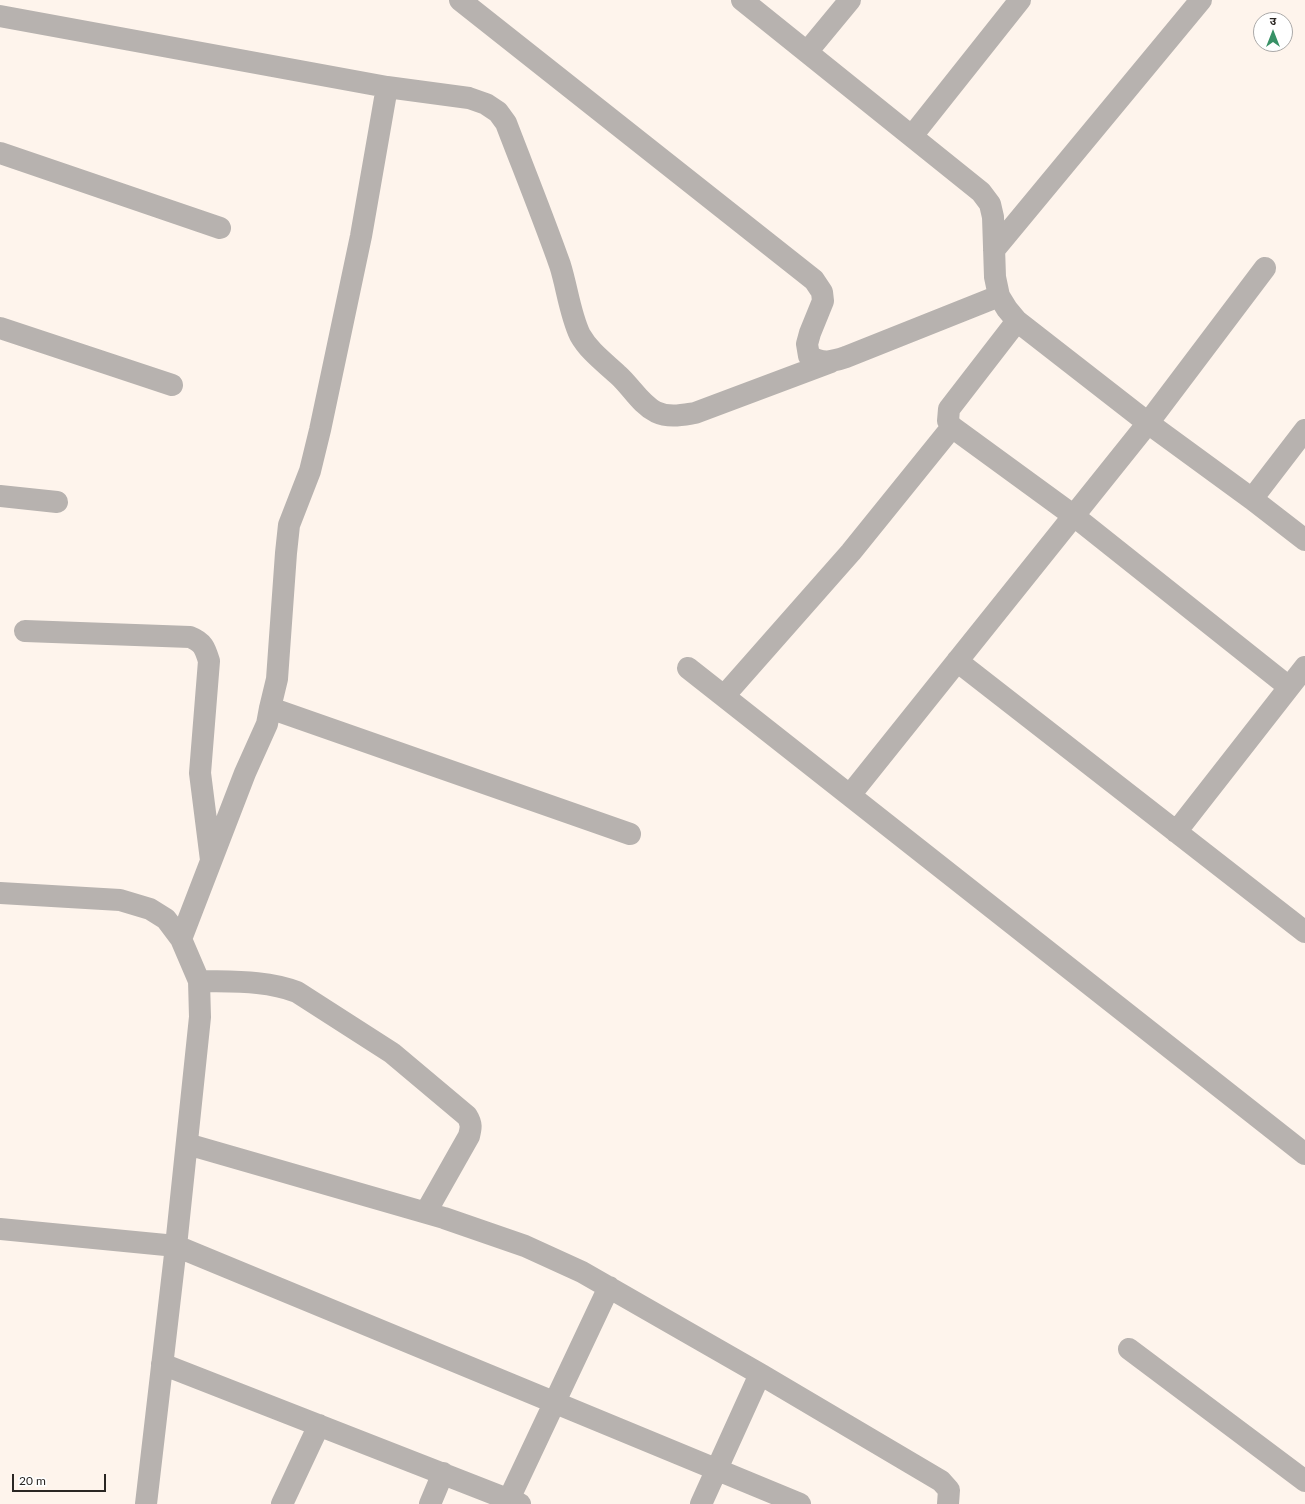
<!DOCTYPE html>
<meta charset="utf-8">
<style>
body{margin:0}
#map{position:relative;width:1305px;height:1504px;overflow:hidden;background:#fef4ec;font-family:Lato,"Noto Sans Devanagari",sans-serif}
canvas{display:block}
.north{position:absolute;left:1253px;top:12px;width:40px;height:40px;box-sizing:border-box;background:#fff;border:1px solid #aaa8a7;border-radius:50%;rotate:0deg;font-size:11px;font-weight:700;line-height:16px;text-align:center;color:#2a2623}
.north::after{content:'';display:block;margin:auto;width:14px;height:18px;background:#389166;clip-path:polygon(50% 0,100% 100%,50% 72%,0 100%)}
.scale{position:absolute;left:12px;top:1474px;width:94px;height:18px;box-sizing:border-box;border:2px solid #2a2623;border-top:0;padding-left:5px;font-size:12px;line-height:14px;white-space:nowrap;color:#2a2623;-webkit-text-stroke:3px #fff;paint-order:stroke}
</style>
<div id="map">
<canvas width="1305" height="1504"></canvas>
<div class="north">उ</div>
<div class="scale">20 m</div>
</div>
<script>
const ctx = document.querySelector('canvas').getContext('2d');
ctx.lineJoin = 'round';
function stroke(path, color, width, dash) { ctx.strokeStyle = color; ctx.lineWidth = width; ctx.lineCap = dash ? 'butt' : 'round'; ctx.setLineDash(dash || []); ctx.stroke(path); }
stroke(new Path2D(`
 M 460,0 L 814,280 L 822,292 L 823,301 L 810,333 L 807,344 L 809,356 C 823,364 831,362 846,357 L 999,296
 M 742,0 L 981,192 L 990,204 L 993,217 L 995,277 L 999,296 L 1007,309 L 1017,321 L 1148,423 L 1252,499 L 1305,540
 M 0,16 L 387,87 L 469,98 L 486,104 L 498,112 L 506,123 C 524,170 543,217 560,265 C 567,287 570,314 580,335 C 589,351 604,362 617,374 C 631,386 640,404 656,412 C 669,418 682,415 695,413 L 831,362
 M 807,52 L 850,0
 M 912,136 L 1020,0
 M 0,153 L 220,228
 M 994,250 L 1201,0
 M 1017,321 L 949,409 L 948,421 L 952,427 L 1074,516 L 1289,687
 M 0,328 L 172,385
 M 0,496 L 57,502
 M 1252,499 L 1305,430
 M 25,631 L 190,637 C 203,642 205,648 209,661 L 200,773 L 211,860
 M 957,661 L 1305,932
 M 688,668 L 1305,1154
 M 724,696 L 851,552 L 952,427
 M 270,708 L 630,834
 M 850,795 L 1148,423 L 1265,268
 M 1176,832 L 1305,667
 M 0,893 L 120,900 L 150,909 L 166,919 L 181,939 L 199,981 L 200,1017 L 176,1246 L 146,1504
 M 181,939 L 245,773 L 267,724 L 270,708 L 277,679 L 286,553 L 289,525 L 310,471 L 320,430 L 361,236 L 387,87
 M 199,981 C 232,982 266,980 297,992 L 392,1053 L 467,1116 C 472,1124 471,1128 469,1136 L 426,1212
 M 187,1144 L 444,1218 L 525,1246 L 582,1272 L 760,1374 L 941,1481 L 949,1490 L 948,1504
 M 0,1229 L 176,1246 L 800,1504
 M 1129,1349 L 1305,1481
 M 162,1364 L 520,1504
 M 509,1499 L 609,1287
 M 282,1504 L 319,1425
 M 430,1504 L 443,1473
 M 701,1504 L 760,1374`), '#b7b2af', 22);
</script>
